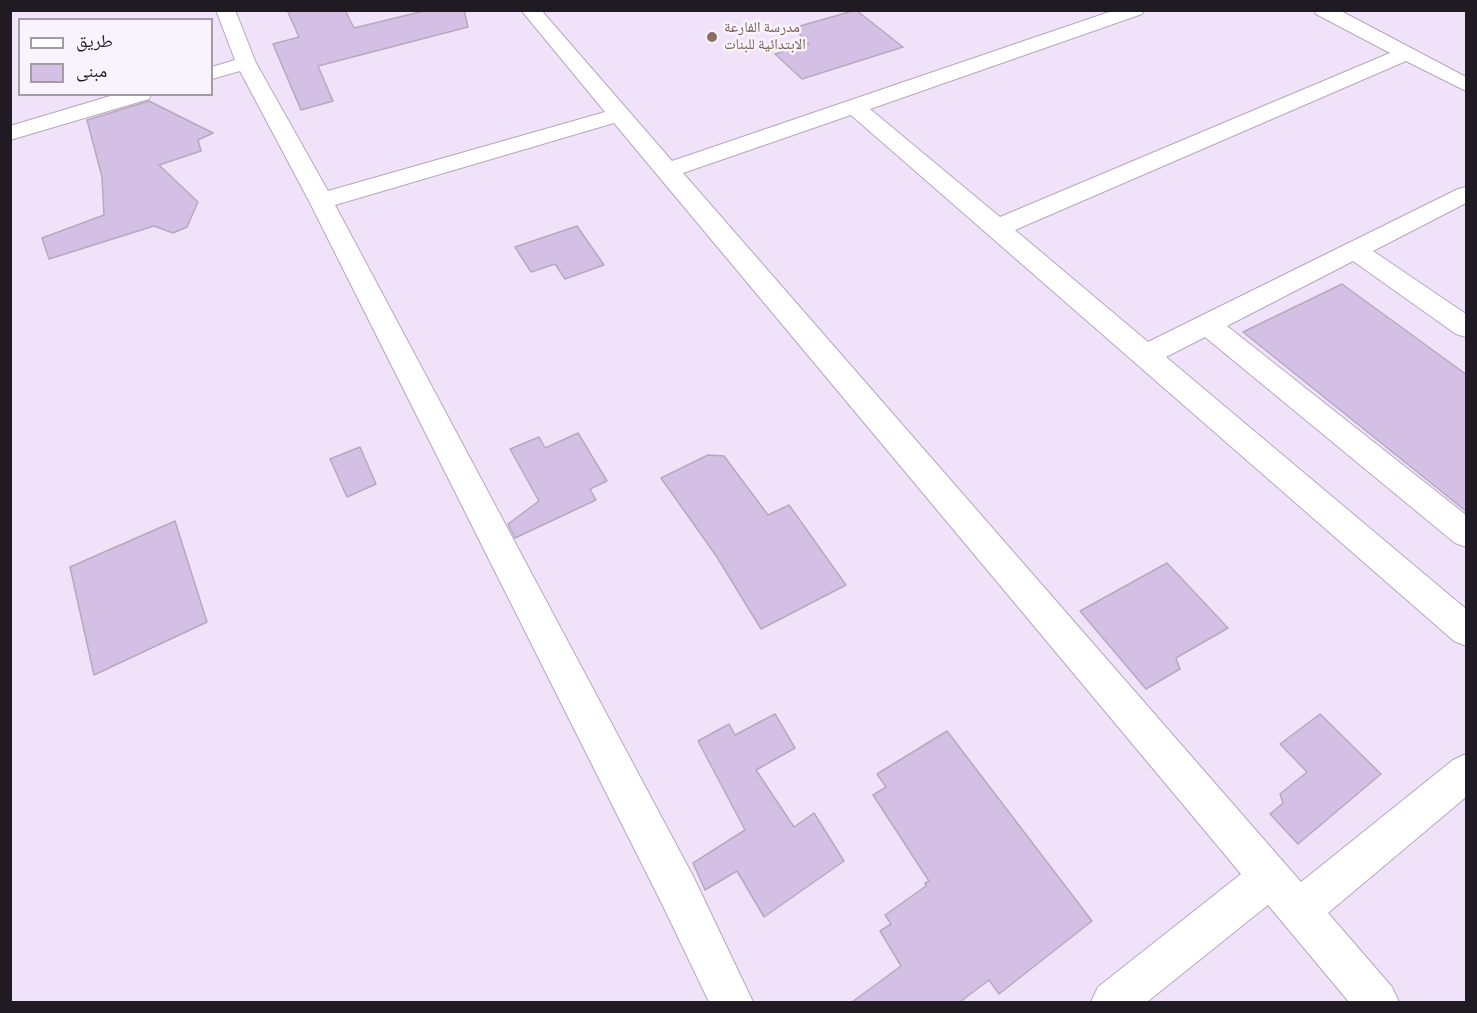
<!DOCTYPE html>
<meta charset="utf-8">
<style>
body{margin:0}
#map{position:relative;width:1477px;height:1013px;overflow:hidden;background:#f0e3f9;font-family:Bitter,"Noto Naskh Arabic",serif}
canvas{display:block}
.frame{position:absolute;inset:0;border:12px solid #201b23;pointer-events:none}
.legend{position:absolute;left:18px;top:18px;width:195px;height:78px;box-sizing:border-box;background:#f8f3fc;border:2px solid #a29da5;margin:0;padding:8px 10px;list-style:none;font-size:18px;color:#201b23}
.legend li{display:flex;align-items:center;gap:12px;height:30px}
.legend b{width:30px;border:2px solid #a29da5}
</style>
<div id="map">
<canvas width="1477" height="1013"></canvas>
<div class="frame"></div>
<ul class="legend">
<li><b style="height:8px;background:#fff"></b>طريق</li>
<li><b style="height:16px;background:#d5c0e5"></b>مبنى</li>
</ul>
</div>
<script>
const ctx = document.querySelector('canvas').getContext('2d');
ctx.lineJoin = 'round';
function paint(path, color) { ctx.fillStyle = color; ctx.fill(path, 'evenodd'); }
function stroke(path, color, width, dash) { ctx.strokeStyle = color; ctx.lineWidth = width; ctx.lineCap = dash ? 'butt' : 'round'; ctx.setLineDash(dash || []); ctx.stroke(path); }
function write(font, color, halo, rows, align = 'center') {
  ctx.font = font + ' Bitter,"Noto Naskh Arabic",serif'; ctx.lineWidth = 5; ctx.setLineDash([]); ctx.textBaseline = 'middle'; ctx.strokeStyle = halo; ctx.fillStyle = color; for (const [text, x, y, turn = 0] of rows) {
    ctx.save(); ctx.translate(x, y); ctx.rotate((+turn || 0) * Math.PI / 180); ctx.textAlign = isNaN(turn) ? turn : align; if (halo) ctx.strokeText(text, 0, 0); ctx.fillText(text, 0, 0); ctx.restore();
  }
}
const building = new Path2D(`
 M 287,10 L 345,10 L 354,28 L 428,10 L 464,10 L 468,27 L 318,66 L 333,101 L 301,110 L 273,44 L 299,37 Z
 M 856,10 L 903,47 L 802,79 L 775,54 L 809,44 L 793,28 Z
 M 149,101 L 213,133 L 198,140 L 201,151 L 159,165 L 198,202 L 187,227 L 173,233 L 154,226 L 49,259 L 42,238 L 104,215 L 102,177 L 87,120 Z
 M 577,226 L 604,265 L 565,279 L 555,264 L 531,272 L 515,247 Z
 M 1342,284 L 1467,375 L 1467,512 L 1243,332 Z
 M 578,433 L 607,481 L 590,489 L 596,500 L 515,538 L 508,524 L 539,501 L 510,449 L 539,437 L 545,448 Z
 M 360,447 L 376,484 L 347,497 L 330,459 Z
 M 708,455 L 724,456 L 768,515 L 789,505 L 846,585 L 761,629 L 717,557 L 661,478 Z
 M 175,521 L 207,622 L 94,675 L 70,567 Z
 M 1167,563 L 1228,628 L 1176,658 L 1180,669 L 1146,689 L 1080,611 Z
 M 775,714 L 795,748 L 756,770 L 794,827 L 814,813 L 844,861 L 764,917 L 737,871 L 705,890 L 693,863 L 745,830 L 698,741 L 729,724 L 735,735 Z
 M 1320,714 L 1381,774 L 1298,844 L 1270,814 L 1283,803 L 1280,794 L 1307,772 L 1280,744 Z
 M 947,731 L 1092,921 L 999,994 L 989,980 L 960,1002 L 852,1002 L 901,966 L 880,931 L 891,924 L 885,915 L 926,886 L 925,883 L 929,881 L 873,795 L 886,787 L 877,774 Z`);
paint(building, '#d5c0e5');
stroke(building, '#b6a9be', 1.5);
const street = new Path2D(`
 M 216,10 L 235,10 L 256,63 L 328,191 L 605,112 L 521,10 L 541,10 L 672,161 L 1115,10 L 1144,10 L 1142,14 L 870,109 L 1000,217 L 1390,53 L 1316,14 L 1314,10 L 1339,10 L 1466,77 L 1466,91 L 1406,61 L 1015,230 L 1148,342 L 1458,189 L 1466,187 L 1466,203 L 1373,251 L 1466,314 L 1466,337 L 1456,334 L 1353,261 L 1227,326 L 1466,515 L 1466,547 L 1455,543 L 1205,337 L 1166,357 L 1466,609 L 1466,646 L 1454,641 L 851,115 L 683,173 L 1301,882 L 1453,760 L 1466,754 L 1466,797 L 1328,913 L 1392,987 L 1399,1002 L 1349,1002 L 1268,905 L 1147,1002 L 1091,1002 L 1098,987 L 1241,874 L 614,123 L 335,205 L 694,878 L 753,1002 L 709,1002 L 664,908 L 309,201 L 240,71 L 212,79 L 212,67 L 235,60 Z
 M 117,94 L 151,94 L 149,99 L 10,140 L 10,126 Z`);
stroke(street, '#b5a8bd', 2);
paint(street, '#fff');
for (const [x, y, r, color] of [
 [712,37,6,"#8d6e63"]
]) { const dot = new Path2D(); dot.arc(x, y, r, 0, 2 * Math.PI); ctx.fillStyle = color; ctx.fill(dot); stroke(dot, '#f8f3fc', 2); }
write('15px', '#785e54', '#f8f3fc', [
 ["مدرسة الفارعة",724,28],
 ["الابتدائية للبنات",724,45]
], 'left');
</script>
